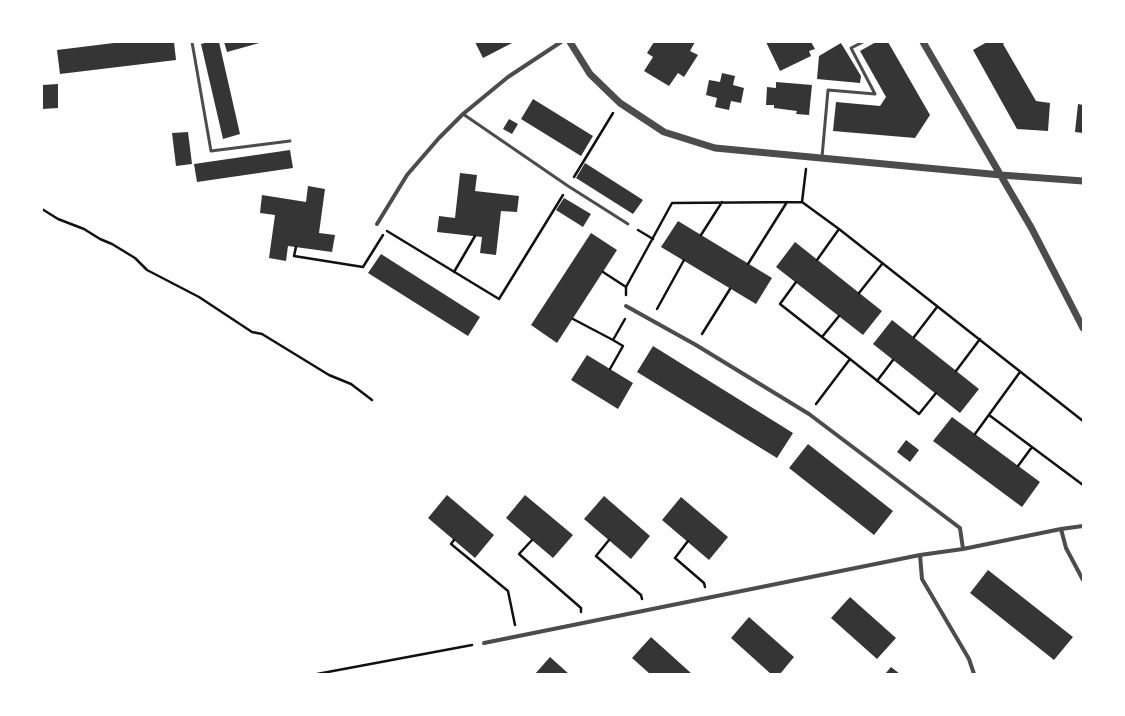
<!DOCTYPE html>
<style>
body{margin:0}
#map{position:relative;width:1125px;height:716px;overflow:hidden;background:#fff;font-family:Helvetica,sans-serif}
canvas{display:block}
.frame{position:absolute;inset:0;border:43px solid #fff;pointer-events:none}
</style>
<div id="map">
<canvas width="1125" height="716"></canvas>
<div class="frame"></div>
</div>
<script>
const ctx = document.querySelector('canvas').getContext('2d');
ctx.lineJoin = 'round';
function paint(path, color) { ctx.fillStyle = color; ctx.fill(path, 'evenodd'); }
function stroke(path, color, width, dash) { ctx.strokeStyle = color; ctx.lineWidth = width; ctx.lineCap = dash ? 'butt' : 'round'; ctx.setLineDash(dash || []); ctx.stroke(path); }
paint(new Path2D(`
 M 122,42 L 174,42 L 176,60 L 60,74 L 57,50 Z
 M 208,42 L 219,42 L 240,134 L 223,139 L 201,44 Z
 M 224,42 L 263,42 L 227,52 Z
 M 475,42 L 514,42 L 483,58 Z
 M 654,42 L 695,42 L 690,51 L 698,55 L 684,77 L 678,73 L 669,86 L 644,71 L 653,57 L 647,53 Z
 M 766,42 L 811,42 L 815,49 L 809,51 L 811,56 L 780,71 Z
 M 876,42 L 888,42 L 930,115 L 915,138 L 833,131 L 836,102 L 880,106 L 886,97 L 860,51 Z
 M 987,42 L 1006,42 L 1003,44 L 1036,101 L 1050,103 L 1048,131 L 1017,129 L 973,50 Z
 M 841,43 L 861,76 L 860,83 L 817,79 L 819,56 Z
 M 722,73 L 735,76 L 733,85 L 744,88 L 741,103 L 731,101 L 729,110 L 715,107 L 717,98 L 706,95 L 709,80 L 720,82 Z
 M 776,82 L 812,85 L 809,115 L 796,114 L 797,111 L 774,108 L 774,105 L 766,105 L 767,87 L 776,88 Z
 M 58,84 L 58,108 L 42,109 L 42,85 Z
 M 533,99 L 593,136 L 581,156 L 521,119 Z
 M 1078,104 L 1083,105 L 1083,133 L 1075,132 Z
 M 509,119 L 518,124 L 512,134 L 503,129 Z
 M 188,132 L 192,164 L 176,166 L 172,133 Z
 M 290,150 L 293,168 L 197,182 L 194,164 Z
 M 585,163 L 643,200 L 633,214 L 576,178 Z
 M 460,173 L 477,175 L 475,191 L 519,196 L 517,212 L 501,211 L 496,255 L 480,253 L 482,237 L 437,232 L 439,216 L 455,218 Z
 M 308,186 L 325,189 L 319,233 L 335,235 L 332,252 L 288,246 L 286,261 L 269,258 L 275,215 L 260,213 L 262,195 L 306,202 Z
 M 564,198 L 591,214 L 583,227 L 556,210 Z
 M 678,221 L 772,278 L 756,304 L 661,247 Z
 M 591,233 L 617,250 L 557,343 L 531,325 Z
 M 795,242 L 882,311 L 863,335 L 776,267 Z
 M 381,254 L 480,317 L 468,336 L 368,273 Z
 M 892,320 L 979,389 L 960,413 L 873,344 Z
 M 653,346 L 793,433 L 777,458 L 637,372 Z
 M 587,355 L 633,383 L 618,409 L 571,380 Z
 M 952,417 L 1040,482 L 1022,507 L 933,441 Z
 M 906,440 L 919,450 L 910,462 L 897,452 Z
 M 808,444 L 893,511 L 874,535 L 789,468 Z
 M 447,495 L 494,535 L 475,558 L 428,518 Z
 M 525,495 L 573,535 L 553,558 L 506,518 Z
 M 604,496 L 650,536 L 631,559 L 584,519 Z
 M 681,497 L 728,537 L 709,560 L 662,520 Z
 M 988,570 L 1073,637 L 1054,660 L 970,593 Z
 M 850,597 L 896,638 L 877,659 L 831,618 Z
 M 749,617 L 794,657 L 780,674 L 771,674 L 731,638 Z
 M 651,637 L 692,674 L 650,674 L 632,658 Z
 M 550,657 L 569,674 L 535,674 Z
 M 891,667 L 900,674 L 885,674 Z`), '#353535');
stroke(new Path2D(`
 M 574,177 L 613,113
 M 802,202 L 806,169
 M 42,209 L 58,219 L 84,229 L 100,239 L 112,244 L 135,258 L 147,270 L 199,297 L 252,332 L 262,334 L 329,375 L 351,384 L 372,400
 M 638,230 L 653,239
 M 387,231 L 499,299 L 563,195
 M 701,235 L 722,202
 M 296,247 L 294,256 L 363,267 L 383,235
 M 817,260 L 839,229
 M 748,264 L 787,202
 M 454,272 L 475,236
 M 603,272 L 626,287
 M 796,282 L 780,304 L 850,359 L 816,404
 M 859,293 L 882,264
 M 626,295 L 626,287 L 672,203 L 802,202 L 839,229 L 1083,421
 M 657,309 L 684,260
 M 573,319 L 613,340 L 625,319
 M 702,334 L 730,289
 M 822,337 L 839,316
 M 914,337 L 937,307
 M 850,359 L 919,414 L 936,393
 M 610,369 L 623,346 L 613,340
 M 956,371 L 980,339
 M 877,381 L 893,360
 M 989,415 L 1083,485
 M 975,434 L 1020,372
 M 1018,466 L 1032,447
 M 454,540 L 451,544 L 508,591 L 515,625
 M 532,540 L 519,554 L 581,608 L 581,612
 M 609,540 L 596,556 L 641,595 L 642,599
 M 688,541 L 675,558 L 704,583 L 705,587
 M 317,674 L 472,645`), '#111', 2.5);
stroke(new Path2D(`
 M 192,42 L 211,151 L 290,141
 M 463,114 L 568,186 L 628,224
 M 822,157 L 828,90 L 875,94 L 851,48 L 863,42`), '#4c4c4c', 3);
stroke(new Path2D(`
 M 377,224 L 407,175 L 439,138 L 463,114 L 508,77 L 561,42
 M 626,306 L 696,345 L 809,414 L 960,528 L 963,549
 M 1061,529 L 1066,548 L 1083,580
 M 920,555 L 922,579 L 969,659 L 974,674
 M 484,643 L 920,555 L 963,549 L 1061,529 L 1083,526`), '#4c4c4c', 4);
stroke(new Path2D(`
 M 570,42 L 590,74 L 620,103 L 664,132 L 715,148 L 1001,175 L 1083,181
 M 923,42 L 1032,229 L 1083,328`), '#4c4c4c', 7);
</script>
